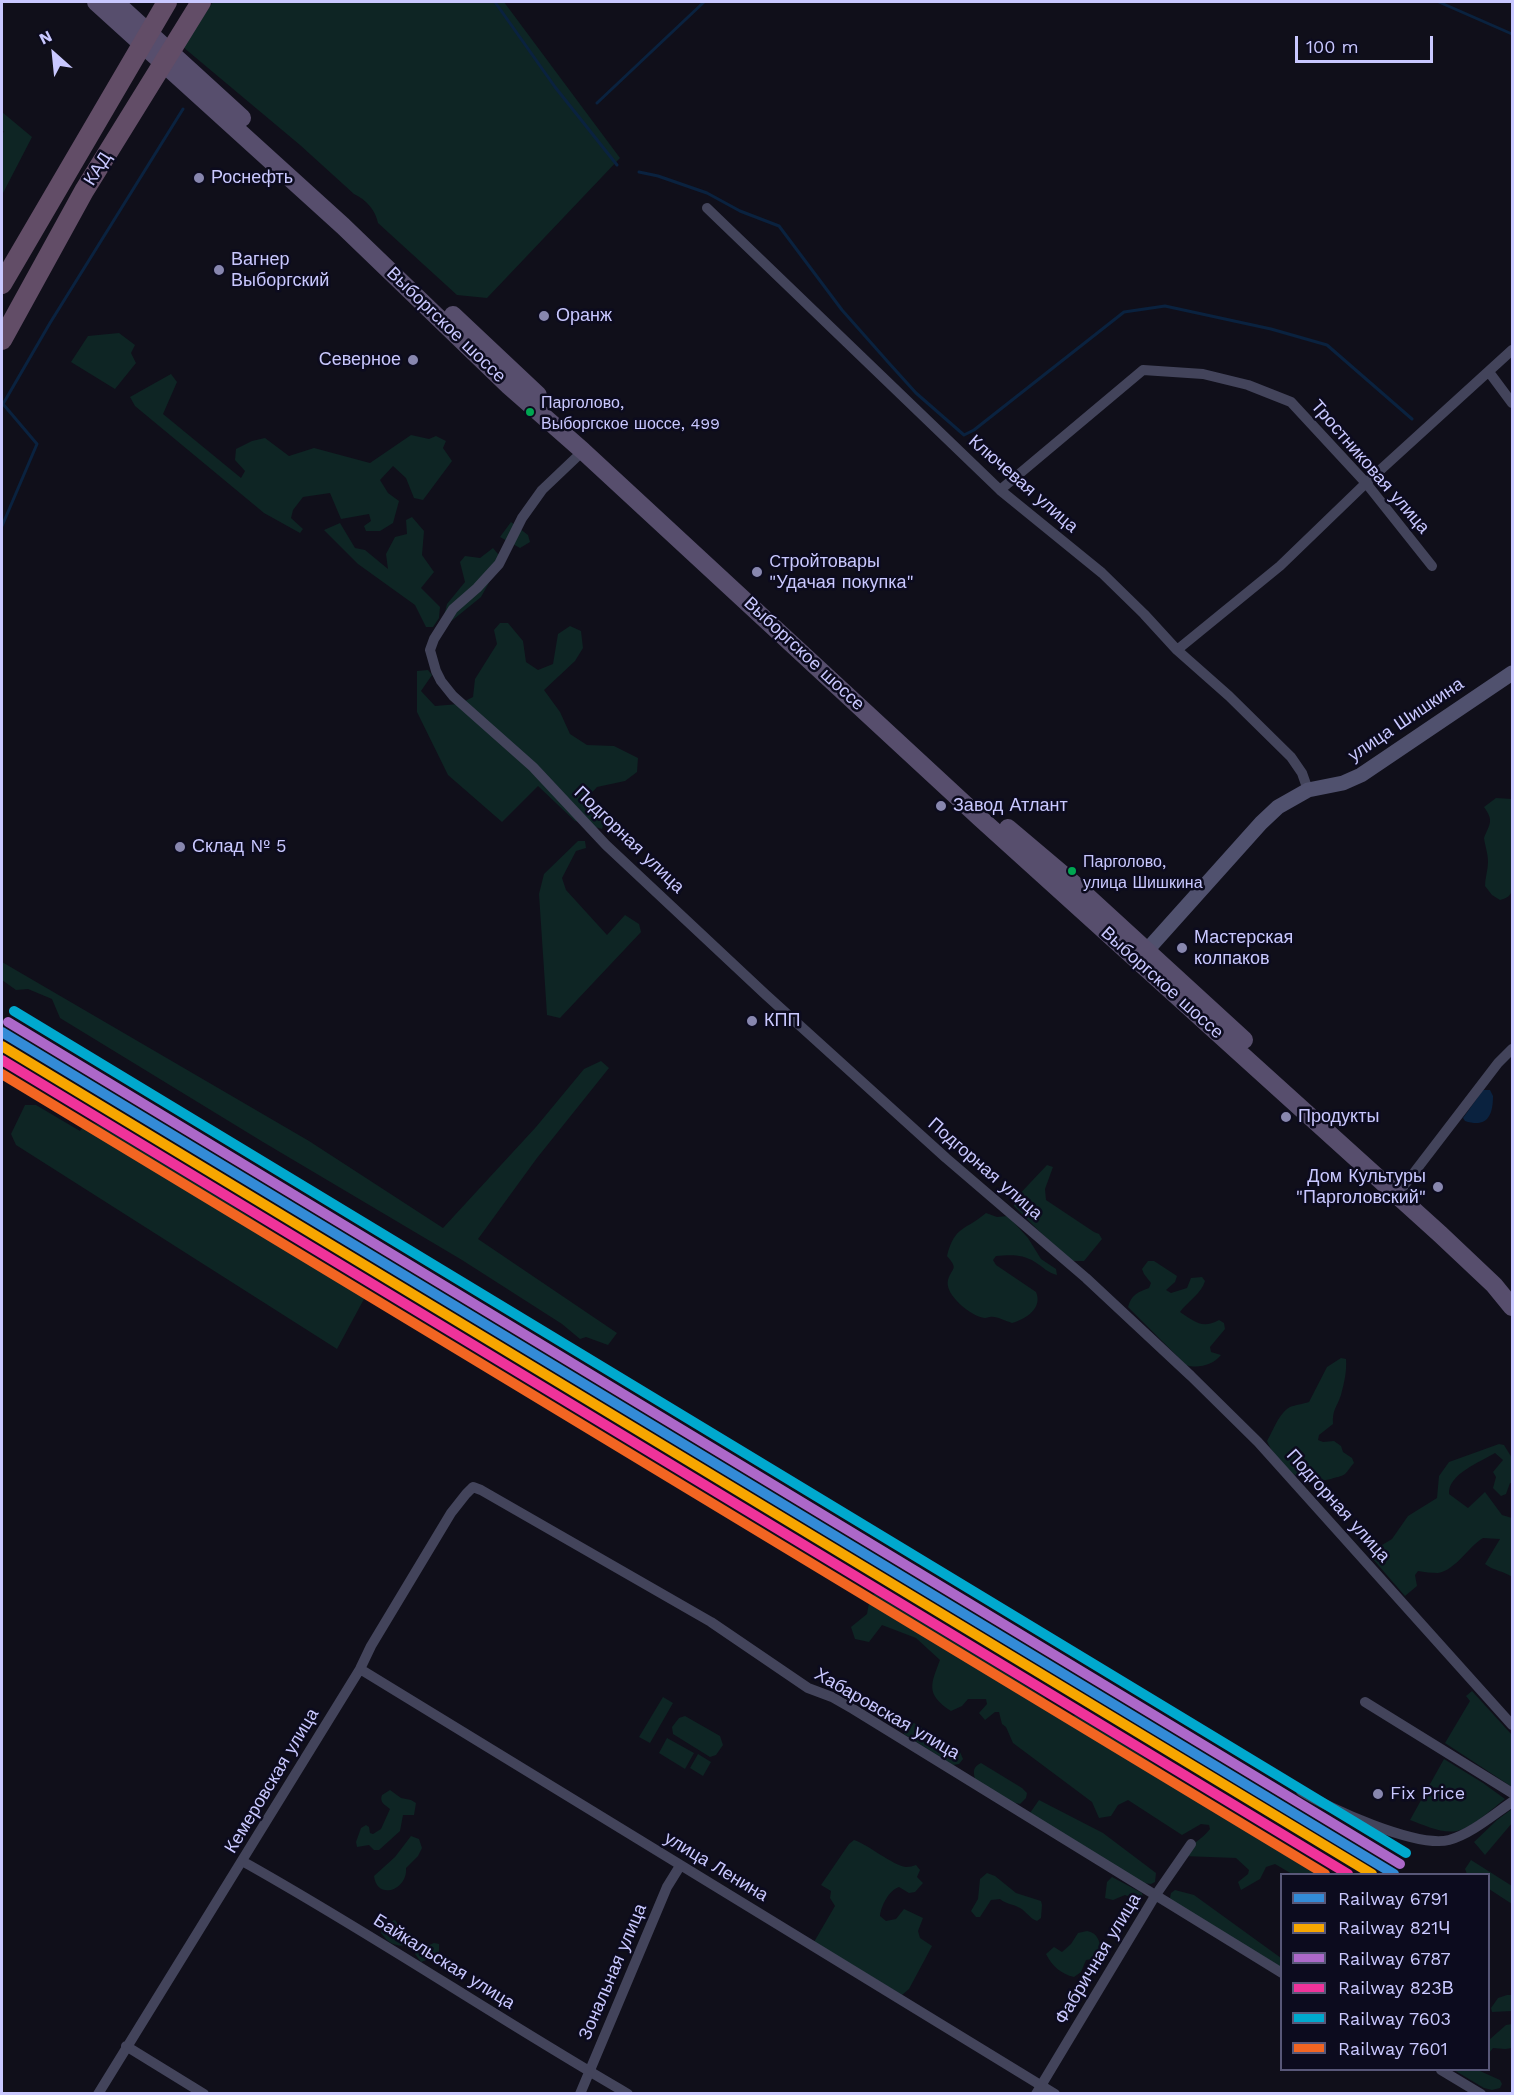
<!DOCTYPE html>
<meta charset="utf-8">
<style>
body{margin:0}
#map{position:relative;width:1514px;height:2095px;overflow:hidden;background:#100f1a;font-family:"Work Sans",sans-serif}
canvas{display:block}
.frame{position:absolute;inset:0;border:3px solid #c9c8ff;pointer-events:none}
.legend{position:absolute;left:1280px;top:1873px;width:210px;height:198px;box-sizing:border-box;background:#0c0b1e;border:2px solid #585778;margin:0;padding:8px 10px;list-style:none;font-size:18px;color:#c9c8ff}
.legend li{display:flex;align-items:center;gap:12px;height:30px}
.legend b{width:30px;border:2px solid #585778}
.north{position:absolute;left:24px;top:24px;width:60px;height:60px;-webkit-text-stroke:4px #0c0b1e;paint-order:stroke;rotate:333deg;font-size:16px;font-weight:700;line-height:24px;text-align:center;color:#c9c8ff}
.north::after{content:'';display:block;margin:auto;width:21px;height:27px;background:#c9c8ff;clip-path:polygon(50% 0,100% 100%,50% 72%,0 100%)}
.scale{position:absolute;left:1295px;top:36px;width:138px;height:27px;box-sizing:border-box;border:3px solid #c9c8ff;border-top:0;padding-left:8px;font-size:18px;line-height:21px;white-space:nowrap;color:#c9c8ff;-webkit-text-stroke:4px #0c0b1e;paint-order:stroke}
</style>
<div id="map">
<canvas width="1514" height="2095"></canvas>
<div class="frame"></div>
<ul class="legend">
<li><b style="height:8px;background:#338bd7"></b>Railway 6791</li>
<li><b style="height:8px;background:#f7a600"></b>Railway 821Ч</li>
<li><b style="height:8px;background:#ac68c9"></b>Railway 6787</li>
<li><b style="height:8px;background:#ef339a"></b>Railway 823В</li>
<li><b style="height:8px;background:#00a9ce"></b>Railway 7603</li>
<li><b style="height:8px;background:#f26522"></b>Railway 7601</li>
</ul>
<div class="north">N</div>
<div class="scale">100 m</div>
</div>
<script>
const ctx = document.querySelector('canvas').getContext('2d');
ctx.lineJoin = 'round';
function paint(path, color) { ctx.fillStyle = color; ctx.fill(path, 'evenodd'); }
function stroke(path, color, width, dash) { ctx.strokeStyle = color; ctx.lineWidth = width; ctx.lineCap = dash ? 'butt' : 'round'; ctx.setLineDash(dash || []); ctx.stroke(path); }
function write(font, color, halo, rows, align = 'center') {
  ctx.font = font + ' "Work Sans",sans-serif'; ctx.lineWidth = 5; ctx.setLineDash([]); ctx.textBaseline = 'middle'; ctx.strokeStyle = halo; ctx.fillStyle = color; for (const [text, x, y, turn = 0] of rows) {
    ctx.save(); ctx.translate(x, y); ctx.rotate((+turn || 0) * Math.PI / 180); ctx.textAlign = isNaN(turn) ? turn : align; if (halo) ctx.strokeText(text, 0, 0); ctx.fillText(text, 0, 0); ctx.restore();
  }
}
paint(new Path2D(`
 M 213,2 L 504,2 L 620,158 L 487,298 L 457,295 L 378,223 C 375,210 367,200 354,194 L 300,145 L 183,47 Z
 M 2,112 L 32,137 L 2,195 L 2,135 L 4,131 L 2,131 Z
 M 119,333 L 135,345 L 131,353 L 136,363 L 115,389 L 71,362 L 88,336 Z
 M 171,374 L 177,382 L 163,414 L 241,478 L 245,471 L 235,460 L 236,449 L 252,441 L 265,438 L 289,456 L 314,448 L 370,463 L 411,435 L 429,439 L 436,436 L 446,441 L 443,448 L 452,461 L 423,500 L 414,498 L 406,478 L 393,466 L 380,480 L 388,493 L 399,501 L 393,523 L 380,531 L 366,531 L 364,526 L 371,521 L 369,514 L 341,519 L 330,493 L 303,497 L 293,510 L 291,518 L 303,529 L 300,533 L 264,513 L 135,406 L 130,397 Z
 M 412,517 L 424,531 L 422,555 L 434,572 L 421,588 L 440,607 L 439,618 L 433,627 L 426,627 L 415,605 L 358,564 L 324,530 L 340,523 L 355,548 L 365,550 L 388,569 L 386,554 L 395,537 L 407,534 L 406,520 Z
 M 511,522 L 528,535 L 530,542 L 520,548 L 500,537 Z
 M 493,548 L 502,559 L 481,597 L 449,623 L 444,616 L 447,604 L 465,582 L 460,562 L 465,556 L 480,558 Z
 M 500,623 L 508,623 L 523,641 L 526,662 L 538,670 L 553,664 L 558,634 L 570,626 L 581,631 L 583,648 L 575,661 L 544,690 L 560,712 L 570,734 L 587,745 L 614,746 L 638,758 L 637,772 L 625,781 L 597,787 L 586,799 L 605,819 L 602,829 L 575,821 L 538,786 L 502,822 L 448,775 L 417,712 L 417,671 L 428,670 L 432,675 L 421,691 L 435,706 L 459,704 L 473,697 L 475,679 L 497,644 L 494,630 Z
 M 1496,798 L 1512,799 L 1512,889 C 1511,896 1507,898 1500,900 L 1492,895 L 1485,886 C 1485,878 1488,870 1488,862 C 1488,853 1485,846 1484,838 C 1490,823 1494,821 1484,807 Z
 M 578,841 L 585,841 L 586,848 L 576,851 L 562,878 L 566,890 L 607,935 L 625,915 L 639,924 L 641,932 L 560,1018 L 547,1015 L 539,894 L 544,874 Z
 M 2,962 L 309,1141 L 443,1228 L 536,1127 L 584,1069 L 601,1061 L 609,1068 L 537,1158 L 478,1239 L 617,1333 L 608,1345 L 586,1337 L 580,1339 L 562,1324 L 462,1260 L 263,1142 L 60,1018 L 52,999 L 28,989 L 16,990 L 2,980 Z
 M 25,1105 L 36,1105 L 80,1131 L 87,1121 L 124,1133 L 358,1289 L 364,1299 L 337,1349 L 16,1145 L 11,1134 Z
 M 1047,1165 L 1053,1167 L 1045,1189 L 1046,1200 L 1094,1232 L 1099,1234 L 1102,1239 L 1084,1261 L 1072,1261 L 1040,1232 L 1014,1206 L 1014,1200 Z
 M 986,1213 L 997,1217 L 1008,1216 L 1028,1238 L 1041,1259 L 1056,1269 L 1057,1275 C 1048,1273 1043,1267 1035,1262 C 1022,1254 1011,1255 996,1256 L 993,1260 L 996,1265 L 1036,1292 C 1043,1308 1026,1319 1012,1323 C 1005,1321 997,1316 990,1317 C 988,1317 987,1318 985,1318 C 972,1317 944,1295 948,1280 C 952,1267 959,1270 947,1256 C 955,1225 965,1231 986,1213 Z
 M 1148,1261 L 1154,1261 L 1177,1276 L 1175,1282 L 1166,1290 L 1171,1293 L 1187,1288 L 1191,1278 L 1202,1277 L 1205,1281 C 1202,1293 1187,1302 1180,1312 C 1195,1322 1202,1329 1219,1320 L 1224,1323 L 1225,1329 L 1210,1347 L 1211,1352 L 1221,1355 C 1213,1365 1198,1369 1186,1365 L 1128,1307 C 1131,1295 1138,1292 1149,1288 L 1151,1283 L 1144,1274 L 1142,1269 Z
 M 1341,1358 L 1346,1359 C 1347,1372 1344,1383 1341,1395 C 1337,1407 1332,1410 1333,1424 L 1319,1435 L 1318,1440 L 1323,1442 L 1334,1441 L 1341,1446 L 1343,1452 L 1352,1458 L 1354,1463 C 1351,1466 1348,1471 1345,1474 C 1341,1477 1336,1477 1331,1479 C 1300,1486 1279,1469 1267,1441 C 1273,1431 1279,1413 1290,1407 C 1295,1405 1303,1404 1309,1402 L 1327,1367 Z
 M 1499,1444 L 1504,1445 L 1512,1458 L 1512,1483 L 1510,1483 L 1506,1494 L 1501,1496 L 1493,1488 L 1496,1477 L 1493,1472 L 1503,1460 L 1495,1453 C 1480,1462 1448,1474 1449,1494 L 1468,1508 L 1485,1492 L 1502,1515 L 1512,1518 L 1512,1577 C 1504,1571 1494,1571 1485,1564 L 1500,1539 L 1483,1538 C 1468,1547 1456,1570 1438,1573 C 1432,1573 1424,1572 1418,1571 L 1415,1575 L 1417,1586 L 1405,1596 L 1372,1558 L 1377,1548 L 1392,1539 L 1408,1516 L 1437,1498 L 1439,1476 L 1449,1462 Z
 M 877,1592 L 1044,1697 L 1062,1720 L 1070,1720 L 1076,1714 L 1086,1717 L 1203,1798 L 1212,1812 L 1229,1816 L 1318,1874 L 1292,1874 L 1275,1864 L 1266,1867 L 1260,1879 L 1241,1890 L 1238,1882 L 1248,1874 L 1249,1870 L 1236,1858 L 1183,1856 C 1189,1844 1202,1840 1210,1829 L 1209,1825 L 1201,1824 L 1182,1835 L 1128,1800 L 1118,1805 L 1111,1816 L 1099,1818 L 1092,1802 L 1013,1743 L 1006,1727 L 1002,1724 L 999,1712 L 995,1712 L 985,1720 L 979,1713 L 987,1704 L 986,1699 L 968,1699 L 962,1706 L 951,1711 C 925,1694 931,1684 940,1660 L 916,1638 L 882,1625 L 869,1642 L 855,1639 L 851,1627 L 867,1614 L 870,1597 Z
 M 1472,1691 L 1512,1735 L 1512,1787 L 1445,1743 L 1470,1701 L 1466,1696 Z
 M 663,1697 L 673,1703 L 650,1743 L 639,1737 Z
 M 685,1716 L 720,1736 L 723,1745 L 716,1755 L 710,1757 L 673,1734 L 672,1727 L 679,1718 Z
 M 908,1722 L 914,1723 L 960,1752 L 963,1759 L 959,1764 L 953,1765 L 904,1734 L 903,1728 Z
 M 667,1738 L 694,1753 L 685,1769 L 659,1753 Z
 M 698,1754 L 711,1762 L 703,1776 L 690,1768 Z
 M 1444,1759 L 1483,1783 L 1505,1799 C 1493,1808 1472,1828 1457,1831 C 1442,1834 1424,1825 1410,1820 Z
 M 981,1763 L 1022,1788 L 1027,1793 L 1026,1798 L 1020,1804 L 1011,1802 L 975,1779 C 973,1771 973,1767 981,1763 Z
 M 390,1790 L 401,1798 L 411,1800 L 416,1803 L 414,1815 L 403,1815 L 400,1831 L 379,1850 L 374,1850 L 369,1845 L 357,1847 L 356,1842 L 361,1828 L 366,1825 L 369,1827 L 370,1833 L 373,1834 L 381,1829 L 390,1809 C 385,1805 379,1802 382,1795 Z
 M 1039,1800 L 1103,1833 L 1156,1873 L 1155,1882 L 1151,1884 L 1142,1883 L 1030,1813 Z
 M 1512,1809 L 1512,1823 L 1485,1855 L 1474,1842 L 1497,1820 Z
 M 411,1836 L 419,1839 L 422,1848 L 418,1856 L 406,1868 C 408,1890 377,1901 374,1876 L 395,1857 Z
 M 854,1840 C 869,1845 892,1865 906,1867 C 910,1867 913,1866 916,1865 L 920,1870 L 917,1877 L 923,1883 L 915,1892 L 909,1893 L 899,1887 C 889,1890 881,1906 880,1916 L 886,1921 L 896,1919 L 904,1909 L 923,1918 L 918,1931 L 920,1938 L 932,1946 L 909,1989 L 902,1995 L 814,1942 L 835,1906 L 830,1898 L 831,1891 L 821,1885 L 849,1844 Z
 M 1471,1860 L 1512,1886 L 1512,1904 L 1489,1889 L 1488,1874 L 1467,1874 L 1465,1869 Z
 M 987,1873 L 995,1876 L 1016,1893 L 1041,1901 L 1042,1905 L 1041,1918 L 1037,1921 C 1029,1918 1026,1911 1020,1908 C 1013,1904 1006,1904 1000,1899 L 991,1900 L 980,1917 L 976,1917 L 971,1911 L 978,1899 L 980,1879 Z
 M 1112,1877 L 1142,1893 L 1143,1898 L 1137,1900 L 1125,1895 L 1113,1900 L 1105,1898 L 1107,1882 Z
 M 1175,1890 L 1194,1895 L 1281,1958 L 1281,1967 L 1173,1902 L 1170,1898 L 1171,1893 Z
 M 395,1920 L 403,1931 L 411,1933 L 412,1940 L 409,1945 C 396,1947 389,1944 381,1933 L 383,1924 Z
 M 1087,1931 C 1098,1933 1099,1941 1102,1951 L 1099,1958 L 1086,1960 L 1081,1972 L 1074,1977 C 1061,1974 1052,1966 1046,1954 L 1054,1947 L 1062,1952 L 1071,1944 L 1078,1933 Z
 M 434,1943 L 439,1944 L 439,1952 L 437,1956 L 421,1962 L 415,1954 L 417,1950 Z
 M 1507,1995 L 1512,1995 L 1512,2011 L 1492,2012 L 1491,2008 L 1498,1998 Z
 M 1512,2024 L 1512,2048 L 1505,2049 L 1493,2048 L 1489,2053 L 1489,2040 L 1506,2025 Z
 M 1454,2070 L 1480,2070 L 1480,2071 L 1500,2080 L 1502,2084 L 1500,2088 L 1492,2090 L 1484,2088 Z`), '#0e2524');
paint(new Path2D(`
 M 1483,1090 L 1490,1090 L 1493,1096 C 1493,1117 1486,1128 1465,1121 L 1463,1118 Z`), '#0a223f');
stroke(new Path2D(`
 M 495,2 L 555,87 L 617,165
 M 1439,2 L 1512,34
 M 597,103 L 704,2
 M 639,172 L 658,176 L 707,193 L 740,211 L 779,226 L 842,310 L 888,362 L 916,393 L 964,435 L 974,430 L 1124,312 L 1165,306 L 1271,329 L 1327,345 L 1412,419
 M 2,526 L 37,444 L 3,404 L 50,323 L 183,109`), '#0a223f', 3);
stroke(new Path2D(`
 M 707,208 L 1000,490 L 1102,573 L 1144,614 L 1177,650 L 1229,696 L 1291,757 L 1302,773 L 1308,790
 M 1489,372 L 1512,403
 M 583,451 L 542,490 L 522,518 L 499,564 L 477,588 L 453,609 L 434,639 L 430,650 L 436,671 L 441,681 L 453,696 L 533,767 L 606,845 L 765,994 L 946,1158 L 1086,1278 L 1191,1376 L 1258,1442 L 1512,1725
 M 1000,490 L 1143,370 L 1203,374 L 1248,385 L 1291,402 L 1366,483 L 1432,566
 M 1177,650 L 1280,566 L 1366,483 L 1512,350
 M 1403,1187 L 1498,1063 L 1512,1049
 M 360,1669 L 1055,2094
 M 1365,1702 L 1512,1793
 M 1301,1791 C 1329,1809 1417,1848 1449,1840 C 1471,1834 1493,1815 1512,1802
 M 242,1861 C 373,1934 498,2019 628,2094
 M 126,2046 L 204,2094
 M 1441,2070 L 1481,2094
 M 98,2094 L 360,1669 L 371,1646 L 451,1513 L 466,1494 L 473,1487 L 481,1490 L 711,1622 L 808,1688 L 832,1697 L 853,1709 L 1282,1973
 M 580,2094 L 667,1887 L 680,1866
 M 1036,2094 L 1155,1896 L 1191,1844`), '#43445b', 10);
stroke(new Path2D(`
 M 1140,958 L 1261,823 L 1278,807 L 1308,790 L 1343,783 L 1361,775 L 1512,673`), '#50516e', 15);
stroke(new Path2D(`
 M 96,2 L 343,226 L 509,386 L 583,451 L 981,819 L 1440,1234 L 1494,1285 L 1512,1307
 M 115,2 L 242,118
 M 453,315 L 538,395
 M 1008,828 L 1066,877 L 1244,1040`), '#574e6d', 18);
stroke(new Path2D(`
 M 2,284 L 167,2
 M 2,340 L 84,191 L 201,2`), '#624d67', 20);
stroke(new Path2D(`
 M 2,1032 L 1394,1874`), '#338bd7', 10);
stroke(new Path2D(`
 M 2,1046 L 1372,1874`), '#f7a600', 10);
stroke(new Path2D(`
 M 8,1022 L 1400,1864`), '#ac68c9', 10);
stroke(new Path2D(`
 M 2,1060 L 1348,1874`), '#ef339a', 10);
stroke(new Path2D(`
 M 14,1011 L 1406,1853`), '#00a9ce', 10);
stroke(new Path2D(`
 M 2,1074 L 1325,1874`), '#f26522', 10);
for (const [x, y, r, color] of [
 [199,178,6,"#8887af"],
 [219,270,6,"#8887af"],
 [544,316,6,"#8887af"],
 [413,360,6,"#8887af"],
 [530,412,5,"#00a651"],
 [757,572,6,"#8887af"],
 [941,806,6,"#8887af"],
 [180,847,6,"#8887af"],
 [1072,871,5,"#00a651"],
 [1182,948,6,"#8887af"],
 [752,1021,6,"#8887af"],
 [1286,1117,6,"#8887af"],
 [1438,1187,6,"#8887af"],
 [1378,1794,6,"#8887af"]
]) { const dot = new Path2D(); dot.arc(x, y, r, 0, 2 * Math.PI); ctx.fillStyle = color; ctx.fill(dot); stroke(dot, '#0c0b1e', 2); }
write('16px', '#c9c8ff', '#0c0b1e', [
 ["Парголово,",541,403],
 ["Выборгское шоссе, 499",541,424],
 ["Парголово,",1083,862],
 ["улица Шишкина",1083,883]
], 'left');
write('18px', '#c9c8ff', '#0c0b1e', [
 ["КАД",98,169,-58],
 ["Выборгское шоссе",446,325,44],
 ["Тростниковая улица",1370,467,49],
 ["Ключевая улица",1023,484,41],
 ["Выборгское шоссе",804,654,43],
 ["улица Шишкина",1406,720,-34],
 ["Подгорная улица",629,840,44],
 ["Выборгское шоссе",1162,983,42],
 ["Подгорная улица",985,1169,41],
 ["Подгорная улица",1338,1506,48],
 ["Хабаровская улица",887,1714,30],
 ["Кемеровская улица",272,1781,-59],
 ["улица Ленина",716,1867,31],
 ["Фабричная улица",1098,1959,-59],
 ["Байкальская улица",444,1962,32],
 ["Зональная улица",613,1972,-67]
]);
write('18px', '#c9c8ff', '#0c0b1e', [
 ["Роснефть",211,178],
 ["Вагнер",231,260],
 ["Выборгский",231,281],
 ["Оранж",556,316],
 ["Северное",401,360,"right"],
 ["Cтройтовары",769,562],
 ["\"Удачая покупка\"",769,583],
 ["Завод Атлант",953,806],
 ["Склад № 5",192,847],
 ["Мастерская",1194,938],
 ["колпаков",1194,959],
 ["КПП",764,1021],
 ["Продукты",1298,1117],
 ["Дом Культуры",1426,1177,"right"],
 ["\"Парголовский\"",1426,1198,"right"],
 ["Fix Price",1390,1794]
], 'left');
</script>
